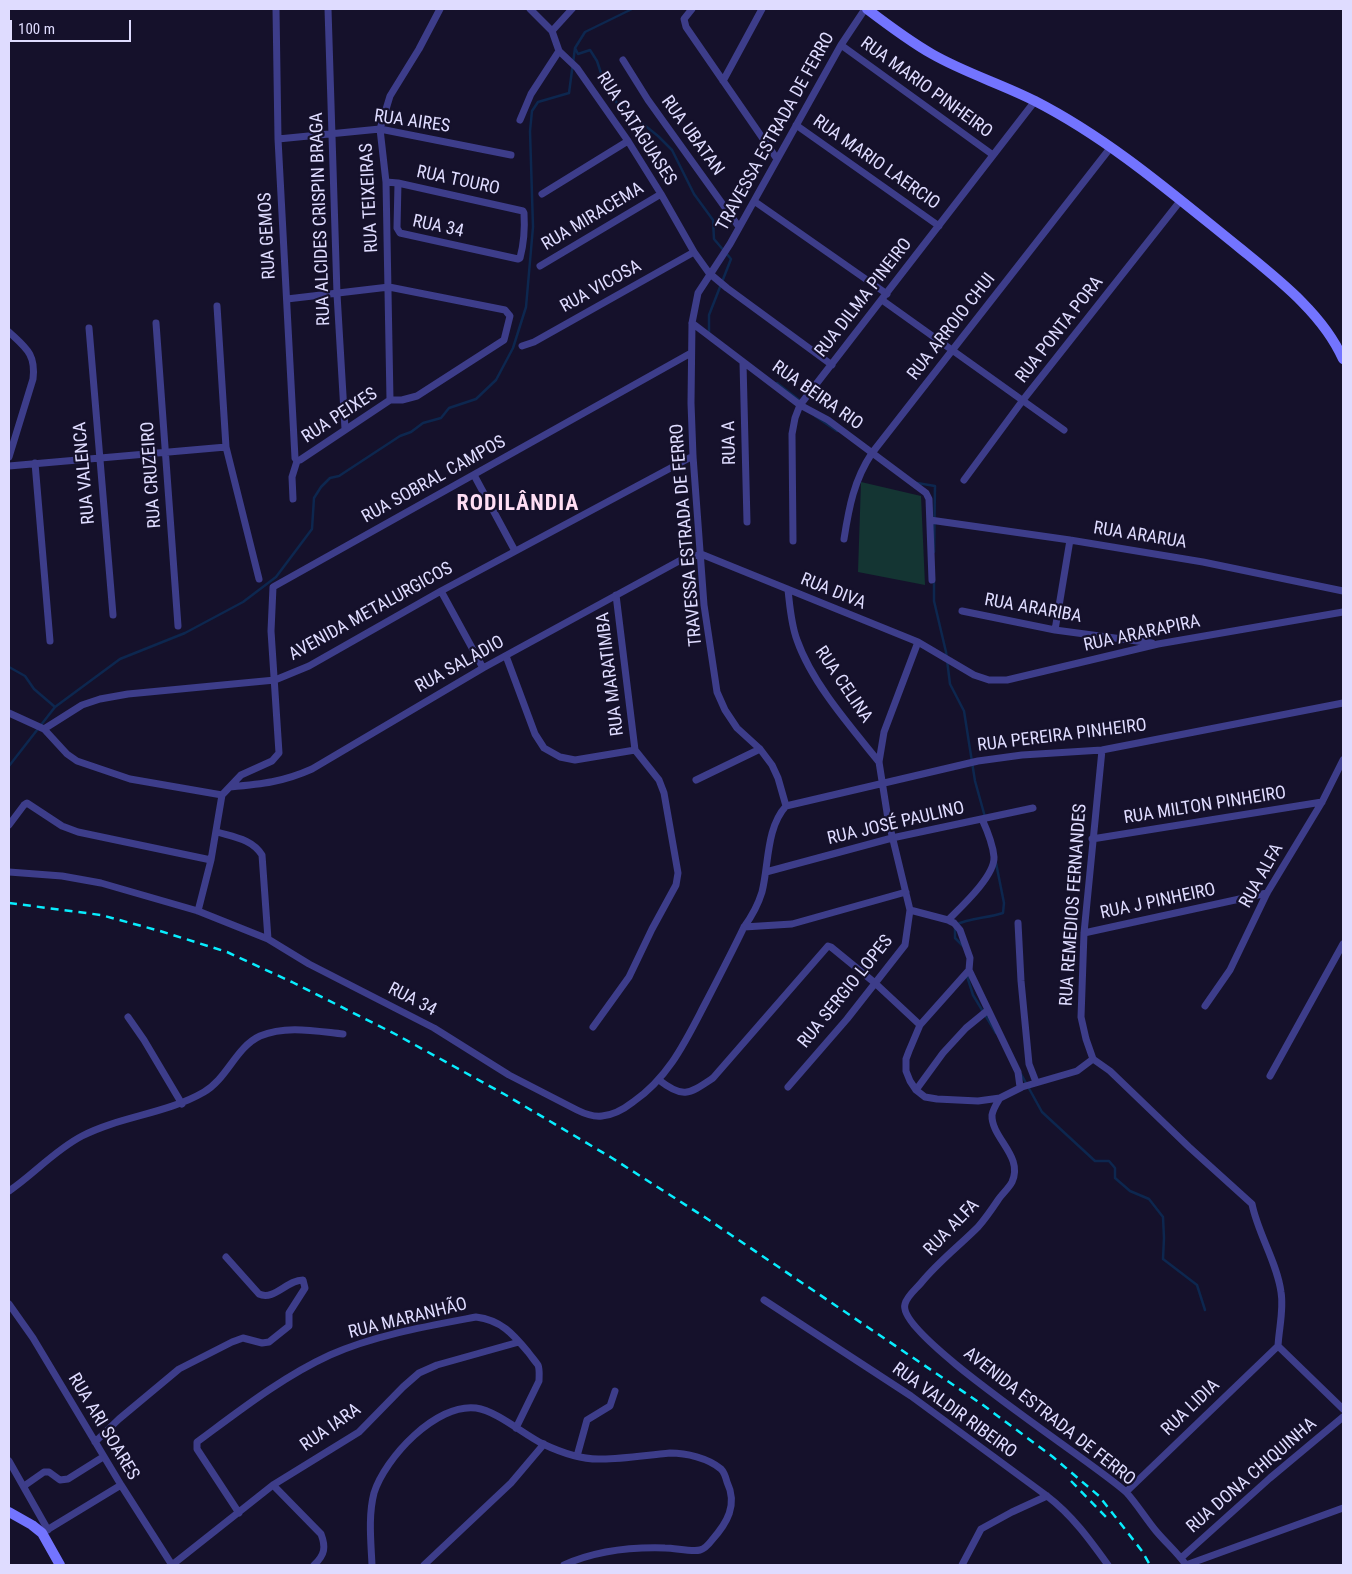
<!DOCTYPE html>
<meta charset="utf-8">
<style>
body{margin:0}
#map{position:relative;width:1352px;height:1574px;overflow:hidden;background:#15112b;font-family:"Roboto Condensed",sans-serif}
canvas{display:block}
.frame{position:absolute;inset:0;border:10px solid #dfdcff;pointer-events:none}
.scale{position:absolute;left:10px;top:20px;width:121px;height:22px;box-sizing:border-box;border:2px solid #dfdcff;border-top:0;padding-left:6px;font-size:15px;line-height:18px;white-space:nowrap;color:#dfdcff;-webkit-text-stroke:4px #15112b;paint-order:stroke}
</style>
<div id="map">
<canvas width="1352" height="1574"></canvas>
<div class="frame"></div>
<div class="scale">100 m</div>
</div>
<script>
const ctx = document.querySelector('canvas').getContext('2d');
ctx.lineJoin = 'round';
function paint(path, color) { ctx.fillStyle = color; ctx.fill(path, 'evenodd'); }
function stroke(path, color, width, dash) { ctx.strokeStyle = color; ctx.lineWidth = width; ctx.lineCap = dash ? 'butt' : 'round'; ctx.setLineDash(dash || []); ctx.stroke(path); }
function write(font, color, halo, rows, align = 'center') {
  ctx.font = font + ' "Roboto Condensed",sans-serif'; ctx.lineWidth = 4.5; ctx.setLineDash([]); ctx.textBaseline = 'middle'; ctx.strokeStyle = halo; ctx.fillStyle = color; for (const [text, x, y, turn = 0] of rows) {
    ctx.save(); ctx.translate(x, y); ctx.rotate((+turn || 0) * Math.PI / 180); ctx.textAlign = isNaN(turn) ? turn : align; if (halo) ctx.strokeText(text, 0, 0); ctx.fillText(text, 0, 0); ctx.restore();
  }
}
paint(new Path2D(`
 M 861,482 L 921,496 L 925,585 L 858,572 Z`), '#143533');
stroke(new Path2D(`
 M 575,48 L 578,54 L 590,50 L 597,61 L 606,88 L 617,103 L 658,136 L 672,150 L 694,194 L 713,220 L 714,239 L 731,259 L 709,315 L 709,335
 M 777,383 L 799,400
 M 815,416 L 837,431
 M 917,483 L 935,486 L 934,552
 M 934,580 L 934,601 L 946,652 L 950,684 L 964,711 L 975,781 L 985,817
 M 9,667 L 25,676 L 34,689 L 55,707
 M 9,766 L 55,707 L 120,659 L 185,633 L 243,602 L 276,577 L 312,529 L 314,498 L 321,487 L 330,478 L 339,476 L 400,436 L 411,432 L 423,423 L 441,418 L 449,408 L 476,399 L 496,380 L 513,348 L 526,307 L 533,227 L 530,131 L 532,111 L 538,102 L 569,93 L 575,48 L 585,32 L 632,9
 M 963,946 L 955,938 L 955,925 C 970,918 988,918 1003,913 L 1004,903 L 996,863
 M 967,976 L 973,995 L 996,1033
 M 1021,1074 L 1042,1112 L 1095,1161 L 1109,1161 L 1115,1168 L 1115,1178 L 1130,1191 L 1149,1199 L 1163,1217 L 1164,1238 L 1163,1259 L 1197,1285 L 1205,1310`), '#0d274f', 2.5);
stroke(new Path2D(`
 M 276,9 L 278,139 L 295,458 L 297,461
 M 328,9 L 337,294 L 345,429
 M 530,9 L 552,31 L 559,51 L 577,68 L 628,141 L 661,194 L 694,252 L 709,273 L 727,288 L 832,365
 M 692,9 L 684,19 L 686,27 L 777,159
 M 552,31 L 572,9
 M 841,45 L 993,155
 M 623,60 L 648,100 L 739,227
 M 723,81 L 762,9
 M 520,120 L 531,94 L 559,51
 M 796,125 L 939,226
 M 278,139 L 380,129 L 511,155
 M 386,182 L 398,183 L 523,211 L 524,213 C 525,229 524,243 520,258 L 518,259 L 400,233 L 397,228 L 398,183
 M 542,194 L 628,141
 M 754,201 L 887,294
 M 540,266 L 661,194
 M 287,299 L 389,287 L 505,310 L 510,316 L 504,340 L 417,396 L 402,400 L 390,400 L 300,460 L 297,461
 M 882,300 L 1064,430
 M 217,306 L 226,447 L 259,579
 M 156,323 L 178,626
 M 692,323 L 800,405 L 828,420 L 926,493 L 929,499 L 932,580
 M 89,328 L 113,615
 M 9,332 C 26,348 36,354 33,379 L 9,457
 M 522,346 L 534,342 L 694,252
 M 743,363 L 747,522
 M 390,400 L 386,182 L 380,129 L 390,96 L 419,49 L 440,9
 M 35,463 L 50,641
 M 9,466 L 226,447
 M 474,475 L 515,551
 M 964,480 L 1023,400 L 1181,200
 M 293,499 L 292,477 L 297,461
 M 930,520 L 1070,540 L 1203,562 L 1343,591
 M 844,539 C 849,507 854,480 872,453 L 1111,147
 M 793,541 L 792,434 L 795,418 L 800,405 L 1035,101
 M 701,554 L 918,642 L 974,675 L 989,680 L 1007,680 L 1158,644 L 1343,612
 M 788,590 C 790,607 791,624 797,640 C 812,683 850,726 879,762
 M 441,591 L 483,668
 M 616,595 L 635,750
 M 962,611 L 1055,630 L 1152,643
 M 1055,630 L 1070,540
 M 506,656 L 535,734 L 544,748 L 560,757 L 575,760 L 635,750
 M 9,713 L 44,729 L 67,754 L 77,761 L 130,779 L 222,795
 M 44,729 L 82,705 L 100,699 L 128,694 L 275,680 L 309,666 L 441,591 L 693,456
 M 1102,750 L 1084,933 L 1081,1017 L 1086,1039 L 1093,1059 L 1110,1071 L 1189,1147 L 1252,1204 C 1258,1234 1277,1262 1281,1292 C 1284,1309 1279,1328 1278,1346
 M 696,780 L 760,749
 M 230,787 C 262,784 283,782 312,769 L 483,668 L 679,561 L 701,554
 M 786,806 L 778,778 L 772,765 L 760,749 L 737,728 L 725,710 L 717,692 L 704,605 L 693,456 L 691,403 L 692,323 L 698,293 L 730,244 L 841,45 L 865,9
 M 786,806 L 978,761 L 1022,755 L 1102,750 L 1343,703
 M 9,825 L 24,805 L 27,803 L 62,826 L 78,832 L 211,860
 M 217,832 C 234,837 252,839 262,855 L 268,939 L 309,964 L 434,1028 L 509,1075 L 577,1110 C 585,1114 593,1117 602,1116 C 614,1115 624,1109 633,1102 C 670,1076 686,1040 706,1002 C 719,977 732,952 744,927 C 752,916 758,905 762,892 C 769,864 766,828 786,806
 M 1092,839 L 1322,802
 M 9,872 L 62,876 L 101,883 L 198,911 L 268,939
 M 766,872 L 892,838 L 1033,808
 M 910,910 L 948,920 L 954,923 L 960,930 L 970,958 L 969,970 L 920,1025 L 909,1051 L 906,1059 L 906,1071 L 910,1081 L 916,1090 L 925,1097 L 937,1099 L 978,1101 L 1000,1098 L 1022,1087 L 1077,1071 L 1093,1059
 M 198,911 L 211,860 L 222,795 L 241,775 L 272,761 L 279,753 L 271,631 L 273,587 L 691,353
 M 948,920 C 961,907 995,876 994,857 C 993,845 987,830 982,819
 M 1018,923 L 1021,981 L 1029,1064 L 1036,1082
 M 744,927 L 792,924 L 906,892
 M 1084,933 L 1267,893
 M 969,970 L 1018,1072 L 1020,1087
 M 1205,1006 L 1230,970 L 1267,893 L 1322,802 L 1343,760
 M 128,1017 L 144,1040 L 182,1104
 M 593,1027 L 629,977 L 652,929 L 676,885 L 678,873 L 664,793 L 659,780 L 635,750
 M 1270,1076 L 1343,944
 M 659,1080 C 683,1099 689,1094 713,1078 L 828,946 L 831,947 L 875,983 L 920,1025
 M 788,1087 L 847,1019 L 905,945 L 910,910 L 888,819 L 879,762 L 884,732 L 918,642
 M 916,1090 L 943,1053 L 966,1028 L 988,1010
 M 1000,1098 C 997,1103 993,1109 992,1115 C 991,1138 1024,1156 1012,1182 C 1009,1188 1002,1194 998,1200 C 992,1209 985,1219 978,1227 C 959,1246 938,1262 921,1283 C 916,1289 907,1296 905,1304 C 895,1336 1097,1464 1126,1492 C 1137,1504 1146,1519 1156,1531 C 1166,1543 1178,1553 1186,1565
 M 9,1191 C 34,1174 55,1150 82,1136 C 121,1116 166,1114 204,1092 C 227,1079 236,1047 260,1036 C 286,1025 315,1031 343,1034
 M 764,1300 L 911,1396 L 1047,1496 C 1072,1515 1090,1540 1108,1565
 M 9,1304 L 33,1338 L 121,1485 L 172,1565
 M 1278,1346 L 1343,1409
 M 95,1442 L 119,1419 L 179,1369 L 232,1342 L 243,1338 L 262,1343 L 269,1342 L 289,1326 L 289,1313 L 305,1288 L 303,1280 C 287,1280 274,1301 259,1294 L 226,1257
 M 577,1456 L 587,1420 L 610,1406 L 615,1391
 M 9,1461 L 48,1530
 M 273,1485 L 321,1534 C 326,1547 325,1555 314,1565
 M 24,1486 L 44,1472 L 49,1472 L 60,1480 L 68,1479 L 103,1457
 M 1126,1492 L 1278,1346
 M 239,1513 L 197,1449 L 197,1442 C 239,1411 282,1377 330,1355 C 375,1335 428,1326 476,1317 C 501,1320 513,1334 528,1352 C 531,1356 535,1361 538,1365 C 540,1370 539,1376 539,1381 L 516,1428
 M 42,1533 L 121,1485
 M 1181,1558 L 1270,1478 L 1343,1417
 M 172,1565 L 273,1485 L 359,1432 L 403,1387 L 419,1373 L 437,1365 L 519,1342
 M 372,1565 C 371,1542 368,1516 374,1493 C 385,1458 436,1403 476,1408 C 497,1411 523,1434 543,1444 C 560,1452 583,1460 602,1459 C 624,1459 647,1455 670,1453 C 686,1453 708,1458 721,1469 C 724,1472 726,1478 727,1482 C 738,1505 727,1523 712,1540 C 709,1544 704,1549 700,1550 C 692,1552 675,1548 665,1548 C 631,1547 595,1551 564,1565
 M 424,1565 L 511,1483 L 544,1444
 M 962,1565 L 981,1529 L 1012,1512 L 1047,1496
 M 1186,1565 L 1343,1508`), '#3d3d8a', 7);
stroke(new Path2D(`
 M 867,9 C 888,25 909,41 932,54 C 965,73 1002,84 1035,101 C 1111,140 1175,196 1241,249 C 1279,280 1323,314 1343,359
 M 9,1512 L 32,1525 L 42,1533 L 60,1565`), '#7374ff', 10);
stroke(new Path2D(`
 M 9,903 L 101,915 L 160,931 L 227,952 L 292,982 L 397,1035 L 504,1094 L 612,1158 L 706,1218 L 983,1405 L 1053,1457 L 1099,1496 L 1142,1551 L 1150,1565
 M 1071,1481 L 1108,1519`), '#08edfe', 2.5, [8, 6]);
write('18px', '#dfdcff', '#15112b', [
 ["RUA MARIO PINHEIRO",926,88,36],
 ["RUA AIRES",412,122,8],
 ["RUA CATAGUASES",636,129,57],
 ["TRAVESSA ESTRADA DE FERRO",776,132,-61],
 ["RUA UBATAN",692,136,54],
 ["RUA MARIO LAERCIO",876,163,35],
 ["RUA TOURO",458,181,12],
 ["RUA TEIXEIRAS",370,198,-93],
 ["RUA MIRACEMA",593,217,-31],
 ["RUA ALCIDES CRISPIN BRAGA",321,219,-92],
 ["RUA 34",438,227,12],
 ["RUA GEMOS",268,236,-93],
 ["RUA VICOSA",601,287,-29],
 ["RUA DILMA PINEIRO",864,298,-52],
 ["RUA ARROIO CHUI",952,327,-52],
 ["RUA PONTA PORA",1060,330,-52],
 ["RUA BEIRA RIO",817,396,35],
 ["RUA PEIXES",340,416,-33],
 ["RUA A",730,443,-91],
 ["RUA VALENCA",85,473,-95],
 ["RUA CRUZEIRO",152,475,-94],
 ["RUA SOBRAL CAMPOS",434,480,-29],
 ["TRAVESSA ESTRADA DE FERRO",687,535,-95],
 ["RUA ARARUA",1140,536,9],
 ["RUA DIVA",833,592,22],
 ["RUA ARARIBA",1033,609,10],
 ["AVENIDA METALURGICOS",371,612,-29],
 ["RUA ARARAPIRA",1142,634,-12],
 ["RUA SALADIO",460,665,-29],
 ["RUA MARATIMBA",611,674,-97],
 ["RUA CELINA",843,685,56],
 ["RUA PEREIRA PINHEIRO",1062,736,-7],
 ["RUA MILTON PINHEIRO",1205,806,-9],
 ["RUA JOSÉ PAULINO",896,824,-13],
 ["RUA ALFA",1262,876,-61],
 ["RUA J PINHEIRO",1158,902,-12],
 ["RUA REMEDIOS FERNANDES",1074,905,-86],
 ["RUA SERGIO LOPES",846,992,-51],
 ["RUA 34",412,1000,27],
 ["RUA ALFA",952,1228,-46],
 ["RUA MARANHÃO",408,1319,-14],
 ["RUA LIDIA",1191,1408,-44],
 ["RUA VALDIR RIBEIRO",954,1411,36],
 ["AVENIDA ESTRADA DE FERRO",1049,1417,38],
 ["RUA ARI SOARES",103,1427,59],
 ["RUA IARA",331,1428,-35],
 ["RUA DONA CHIQUINHA",1252,1476,-41]
]);
ctx.letterSpacing = '1px';
write('bold 22px', '#ffdef4', '#15112b', [
 ["RODILÂNDIA",518,504]
]);
ctx.letterSpacing = '0px';
</script>
